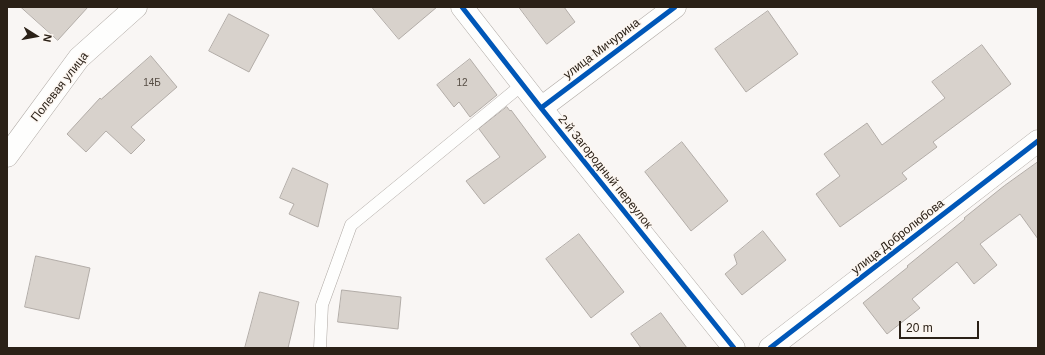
<!DOCTYPE html>
<meta charset="utf-8">
<style>
body{margin:0}
#map{position:relative;width:1045px;height:355px;overflow:hidden;background:#f9f6f4;font-family:Arial,sans-serif}
canvas{display:block}
.frame{position:absolute;inset:0;border:8px solid #2b2117;pointer-events:none}
.north{position:absolute;left:16px;top:16px;width:40px;height:40px;-webkit-text-stroke:3px #fcf6f1;paint-order:stroke;rotate:101deg;font-size:11px;font-weight:700;line-height:16px;text-align:center;color:#2b2117}
.north::after{content:'';display:block;margin:auto;width:14px;height:18px;background:#2b2117;clip-path:polygon(50% 0,100% 100%,50% 72%,0 100%)}
.scale{position:absolute;left:899px;top:321px;width:80px;height:18px;box-sizing:border-box;border:2px solid #2b2117;border-top:0;padding-left:5px;font-size:12px;line-height:14px;white-space:nowrap;color:#2b2117;-webkit-text-stroke:3px #fcf6f1;paint-order:stroke}
</style>
<div id="map">
<canvas width="1045" height="355"></canvas>
<div class="frame"></div>
<div class="north">N</div>
<div class="scale">20 m</div>
</div>
<script>
const ctx = document.querySelector('canvas').getContext('2d');
ctx.lineJoin = 'round';
function paint(path, color) { ctx.fillStyle = color; ctx.fill(path, 'evenodd'); }
function stroke(path, color, width, dash) { ctx.strokeStyle = color; ctx.lineWidth = width; ctx.lineCap = dash ? 'butt' : 'round'; ctx.setLineDash(dash || []); ctx.stroke(path); }
function write(font, color, halo, rows, align = 'center') {
  ctx.font = font + ' Arial,sans-serif'; ctx.lineWidth = 3; ctx.setLineDash([]); ctx.textBaseline = 'middle'; ctx.strokeStyle = halo; ctx.fillStyle = color; for (const [text, x, y, turn = 0] of rows) {
    ctx.save(); ctx.translate(x, y); ctx.rotate((+turn || 0) * Math.PI / 180); ctx.textAlign = isNaN(turn) ? turn : align; if (halo) ctx.strokeText(text, 0, 0); ctx.fillText(text, 0, 0); ctx.restore();
  }
}
const building = new Path2D(`
 M 21,7 L 88,7 L 58,40 Z
 M 372,7 L 437,7 L 399,39 Z
 M 519,7 L 564,7 L 575,22 L 547,44 Z
 M 768,11 L 798,54 L 746,92 L 715,49 Z
 M 229,14 L 269,35 L 249,72 L 209,51 Z
 M 982,45 L 1011,84 L 933,142 L 937,147 L 902,173 L 907,179 L 840,227 L 816,194 L 840,176 L 824,154 L 867,123 L 882,145 L 945,98 L 932,82 Z
 M 151,56 L 177,87 L 131,127 L 145,140 L 131,154 L 106,131 L 86,152 L 67,134 L 100,98 L 101,99 Z
 M 470,59 L 497,95 L 470,117 L 459,102 L 454,107 L 437,85 Z
 M 507,107 L 510,111 L 511,110 L 546,157 L 484,204 L 466,181 L 500,157 L 479,129 Z
 M 682,142 L 728,201 L 691,231 L 645,172 Z
 M 1038,162 L 1038,239 L 1020,214 L 980,244 L 997,265 L 974,284 L 957,262 L 912,299 L 920,308 L 887,334 L 863,303 L 908,267 L 907,266 L 965,219 L 964,218 L 1004,186 Z
 M 293,168 L 328,184 L 318,227 L 289,214 L 294,204 L 280,198 Z
 M 763,231 L 786,260 L 742,295 L 725,274 L 737,264 L 734,255 Z
 M 579,234 L 624,292 L 591,318 L 546,259 Z
 M 36,256 L 90,268 L 79,319 L 25,307 Z
 M 342,290 L 401,297 L 398,329 L 338,322 Z
 M 260,292 L 299,302 L 288,348 L 245,348 Z
 M 661,313 L 687,348 L 641,348 L 631,334 Z`);
paint(building, '#d8d2cc');
stroke(building, '#b2aca7', 1);
const lane = new Path2D(`
 M 320,348 L 322,305 L 351,225 L 523,84`);
const street = new Path2D(`
 M 462,7 L 541,108 L 734,348
 M 541,108 L 675,7
 M 770,348 L 1038,141`);
const secondary = new Path2D(`
 M 7,156 L 79,58 L 136,7`);
stroke(lane, '#aea8a3', 13);
stroke(street, '#aea8a3', 23);
stroke(secondary, '#aea8a3', 23);
stroke(lane, '#fefefd', 12);
stroke(street, '#fefefd', 22);
stroke(secondary, '#fefefd', 22);
stroke(new Path2D(`
 M 462,7 L 541,108 L 734,348
 M 541,108 L 675,7
 M 770,348 L 1038,141`), '#0057b8', 5);
write('10px', '#564d44', null, [
 ["14Б",152,83],
 ["12",462,83]
]);
write('12px', '#2b2117', '#fcf6f1', [
 ["улица Мичурина",602,49,-37],
 ["Полевая улица",60,87,-52],
 ["2-й Загородный переулок",605,172,51],
 ["улица Добролюбова",898,237,-38]
]);
</script>
